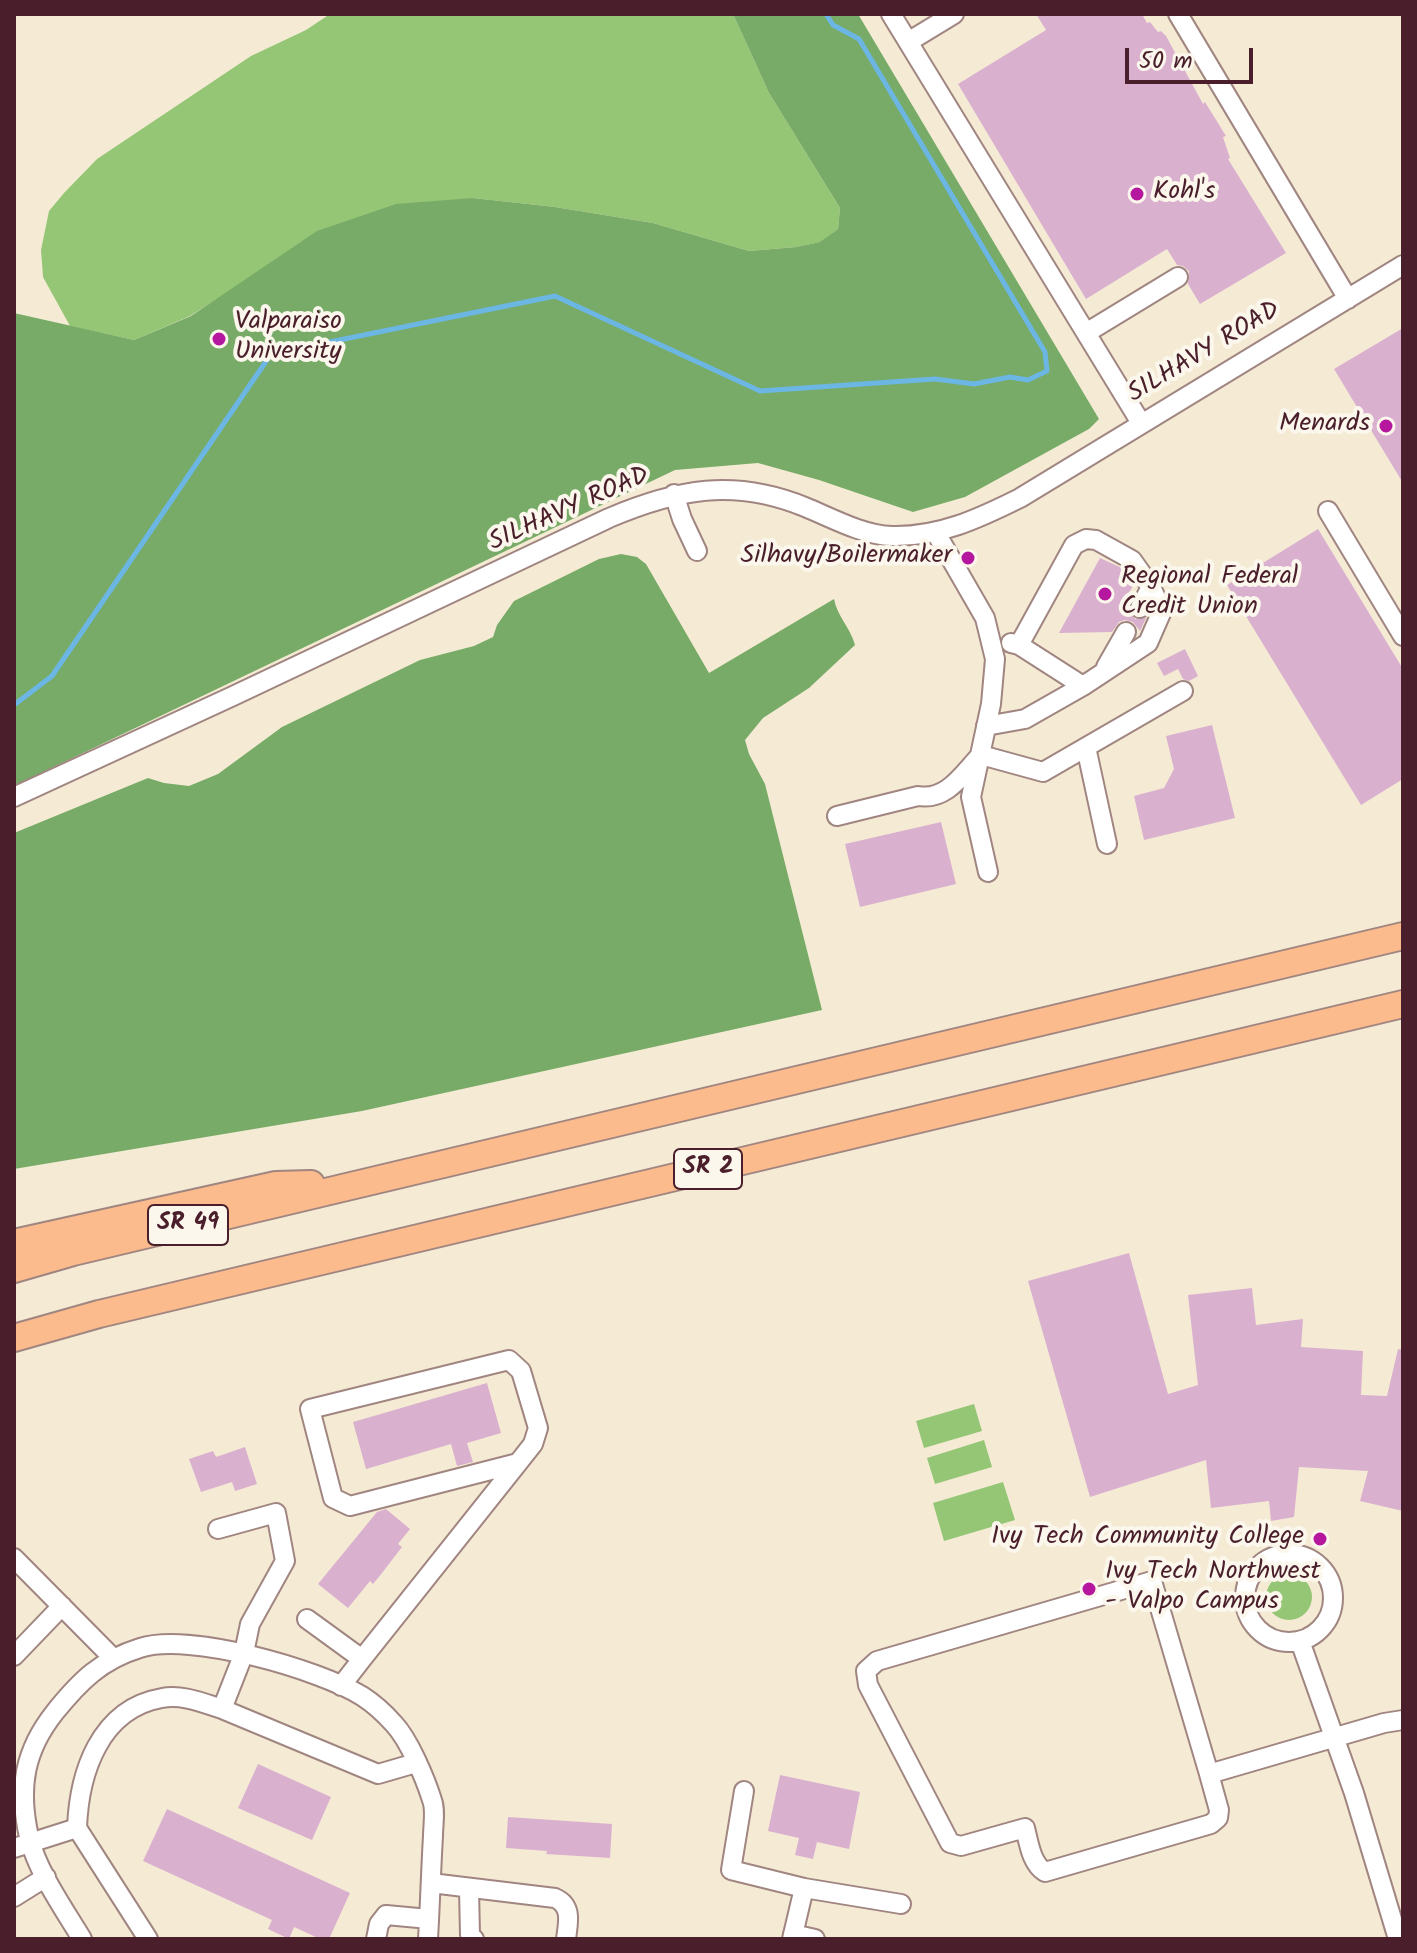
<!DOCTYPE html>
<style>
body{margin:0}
#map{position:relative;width:1417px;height:1953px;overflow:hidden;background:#f5ebd5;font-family:Kalam,sans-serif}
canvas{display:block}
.frame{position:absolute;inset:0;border:16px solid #4a1f2b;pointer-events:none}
.scale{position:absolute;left:1125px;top:48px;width:128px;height:36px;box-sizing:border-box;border:4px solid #4a1f2b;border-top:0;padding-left:10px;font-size:24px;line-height:28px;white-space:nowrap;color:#4a1f2b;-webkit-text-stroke:6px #fbf7ec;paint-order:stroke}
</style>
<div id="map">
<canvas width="1417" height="1953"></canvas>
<div class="frame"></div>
<div class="scale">50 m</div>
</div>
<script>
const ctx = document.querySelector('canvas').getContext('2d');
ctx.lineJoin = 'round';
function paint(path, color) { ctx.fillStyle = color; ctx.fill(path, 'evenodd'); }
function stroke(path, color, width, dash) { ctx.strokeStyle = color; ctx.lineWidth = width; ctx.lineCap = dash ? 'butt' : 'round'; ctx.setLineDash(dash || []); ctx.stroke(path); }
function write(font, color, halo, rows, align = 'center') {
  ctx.font = font + ' Kalam,sans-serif'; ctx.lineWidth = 8; ctx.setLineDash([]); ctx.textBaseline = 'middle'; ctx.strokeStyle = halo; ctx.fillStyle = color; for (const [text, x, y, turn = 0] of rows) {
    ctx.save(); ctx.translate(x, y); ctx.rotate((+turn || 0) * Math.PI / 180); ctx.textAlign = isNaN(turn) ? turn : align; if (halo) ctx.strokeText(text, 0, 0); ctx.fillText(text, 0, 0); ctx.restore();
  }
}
paint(new Path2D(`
 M 330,14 L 733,14 L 769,93 L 840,208 L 838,229 L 821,242 L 796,247 L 749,251 L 653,223 L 555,207 L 473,198 L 250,278 L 190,316 L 134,340 L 70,326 L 43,277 L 41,250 L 49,211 L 64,193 L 97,159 L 251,56 L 306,30 Z
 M 974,1404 L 982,1431 L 924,1448 L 916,1421 Z
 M 984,1440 L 992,1467 L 935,1484 L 927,1458 Z
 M 1003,1482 L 1015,1520 L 944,1541 L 933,1503 Z
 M1266 1597a23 23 0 1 1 46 0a23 23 0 1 1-46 0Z`), '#95c676');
paint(new Path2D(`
 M 733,14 L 858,14 L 1099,419 L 1089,429 L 965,497 L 913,512 L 819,480 L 758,463 L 675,470 L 14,786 L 14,313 L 134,340 L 191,316 L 317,231 L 396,204 L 473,198 L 555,207 L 653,223 L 749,251 L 796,247 L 820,242 L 838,229 L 840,208 L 769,93 Z
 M 621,554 L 637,557 L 646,564 L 709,673 L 834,599 C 837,616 850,627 855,645 L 809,688 L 763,718 L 745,740 L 749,754 L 765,784 L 822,1010 L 362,1111 L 14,1169 L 14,833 L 148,778 L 164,783 L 189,786 L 218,774 L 282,727 L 420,660 L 474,646 L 493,637 L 497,625 L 514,601 L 599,559 Z`), '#78ab67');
stroke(new Path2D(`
 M 14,705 L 52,676 L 271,354 L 555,296 L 760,391 L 935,379 L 974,384 L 1010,377 L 1028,380 L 1047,371 L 1045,352 L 859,39 L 833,25 L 826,14`), '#6cb6e4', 5);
paint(new Path2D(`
 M 1036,14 L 1142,14 L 1147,23 L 1150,22 L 1158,32 L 1161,31 L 1166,36 L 1203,104 L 1205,102 L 1226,136 L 1223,137 L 1230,158 L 1228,159 L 1286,253 L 1200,304 L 1188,284 L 1189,271 L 1183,266 L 1177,265 L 1167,249 L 1086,299 L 958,84 L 1046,30 Z
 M 1403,328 L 1403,483 L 1334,369 Z
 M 1318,529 L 1403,669 L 1403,779 L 1361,805 L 1227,585 Z
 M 1100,558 L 1124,569 L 1134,584 L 1120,609 L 1128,609 L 1135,619 L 1146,618 L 1140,631 L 1133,622 L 1125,620 L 1119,622 L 1112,632 L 1059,633 Z
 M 1185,649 L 1198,676 L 1189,681 L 1183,679 L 1178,669 L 1164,676 L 1157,663 Z
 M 1212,725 L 1235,818 L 1144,840 L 1134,796 L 1164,788 L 1174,769 L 1166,736 Z
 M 941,822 L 956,884 L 860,907 L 845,844 Z
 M 1129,1253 L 1168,1394 L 1198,1385 L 1188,1295 L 1252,1288 L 1256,1325 L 1303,1319 L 1301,1347 L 1363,1351 L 1361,1395 L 1387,1396 L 1398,1349 L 1403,1350 L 1403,1511 L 1360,1501 L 1368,1471 L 1299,1467 L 1294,1517 L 1271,1521 L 1269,1501 L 1211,1508 L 1206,1460 L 1090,1497 L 1028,1281 Z
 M 487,1383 L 501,1433 L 467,1443 L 473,1462 L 457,1466 L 451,1444 L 366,1469 L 353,1422 Z
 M 245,1447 L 257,1484 L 235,1491 L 232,1482 L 201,1492 L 189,1459 L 213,1451 L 216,1457 Z
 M 386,1509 L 410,1529 L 398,1544 L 402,1547 L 382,1573 L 373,1584 L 370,1581 L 348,1608 L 318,1584 L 377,1512 Z
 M 258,1764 L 331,1797 L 312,1840 L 238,1808 Z
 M 780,1775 L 860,1792 L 849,1849 L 817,1842 L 813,1859 L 795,1855 L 799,1838 L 768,1831 Z
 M 167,1809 L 350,1893 L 329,1939 L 320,1939 L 294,1927 L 289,1939 L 268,1929 L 272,1920 L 143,1861 Z
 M 508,1817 L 612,1824 L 610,1858 L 546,1854 L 547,1851 L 506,1848 Z`), '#dab0cf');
const minor = new Path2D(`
 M 891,14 L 1141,423
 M 1178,14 L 1348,299
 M 908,42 L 954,14
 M 1086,333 L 1178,277
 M 674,494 L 682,519 L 697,551
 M 1328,511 L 1403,636
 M 936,533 L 985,618 L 995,659 L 991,704 L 971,797 L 988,872
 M 1140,608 L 1151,587
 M 1011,643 L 1019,645 L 1083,686
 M 1106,667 L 1126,632
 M 986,726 L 1025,719 L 1083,686 L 1148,643 L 1162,611 L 1151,587 L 1132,560 L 1096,540 L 1086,539 L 1074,545 L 1019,645
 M 1086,747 L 1107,844
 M 981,755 L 1043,772 L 1183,691
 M 14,797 L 233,696 L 609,518 C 677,489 734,478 805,507 C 832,518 862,535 892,536 C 939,537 978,519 1020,498 L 1403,265
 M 837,816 L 918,796 C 946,801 962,775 979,757
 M 218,1529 L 276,1513 L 285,1561 L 250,1624 L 244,1653 L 222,1709 L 378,1774 L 416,1763
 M1245 1598a44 44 0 1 1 88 0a44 44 0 1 1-88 0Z
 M 14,1558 L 113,1658
 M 307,1619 L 362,1659
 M 1300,1641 L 1354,1793 L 1398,1939
 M 14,1656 L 62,1606
 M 341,1686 L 362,1659 L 518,1463 L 533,1444 L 538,1428 L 521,1371 L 509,1360 L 310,1409 L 333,1498 L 350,1506 L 518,1463
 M 1209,1774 L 1152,1581 L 877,1661 L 866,1671 L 868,1685 L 950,1843 L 961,1846 L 1025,1828 C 1029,1843 1031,1863 1045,1872 L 1211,1824 L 1218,1818 L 1219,1810 L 1209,1774 L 1384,1723 L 1403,1720
 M 744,1791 L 731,1870 L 804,1888 L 792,1939
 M 77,1828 L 148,1939
 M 14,1848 L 77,1828 C 79,1774 99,1709 162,1698 C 182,1694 203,1703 222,1709
 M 431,1883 L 555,1898 C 573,1906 568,1923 566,1939
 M 804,1888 L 901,1904
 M 469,1889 L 470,1935 L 474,1939
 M 14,1897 L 46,1877
 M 793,1934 L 815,1939
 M 82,1939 C 64,1909 37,1871 29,1837 C 18,1788 24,1751 55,1712 C 80,1681 101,1660 140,1648 C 189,1632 318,1669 362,1696 C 373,1703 386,1715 394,1724 C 409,1740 425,1778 432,1800 C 436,1810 433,1825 433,1836 C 431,1870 430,1905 428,1939
 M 376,1939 L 379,1924 L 386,1915 L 429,1919`);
const highway = new Path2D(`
 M 14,1243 L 276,1185 L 311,1184
 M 14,1269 L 73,1252 L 1403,936
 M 14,1338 L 99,1314 L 1403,1004`);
stroke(minor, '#a08580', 22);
stroke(highway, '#a08580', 30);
stroke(minor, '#fff', 18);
stroke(highway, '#fbbb8c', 26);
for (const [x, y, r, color] of [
 [1137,194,8,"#b5179e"],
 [219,339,8,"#b5179e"],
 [1386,426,8,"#b5179e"],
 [968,558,8,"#b5179e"],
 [1105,594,8,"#b5179e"],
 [1320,1539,8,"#b5179e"],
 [1089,1589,8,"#b5179e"]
]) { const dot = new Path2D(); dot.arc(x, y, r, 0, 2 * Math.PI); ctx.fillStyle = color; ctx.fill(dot); stroke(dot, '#fbf7ec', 3); }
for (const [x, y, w] of [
 [708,1169,68],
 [188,1225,80]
]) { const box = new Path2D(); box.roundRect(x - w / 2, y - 20, w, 40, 6); ctx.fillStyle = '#fbf7ec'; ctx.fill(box); stroke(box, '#4a1f2b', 2); }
write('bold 24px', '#4a1f2b', null, [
 ["SR 2",708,1169],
 ["SR 49",188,1225]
]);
write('26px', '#4a1f2b', '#fbf7ec', [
 ["Kohl's",1153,194],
 ["Valparaiso",235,324],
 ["University",235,354],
 ["Menards",1370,426,"right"],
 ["Silhavy/Boilermaker",952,558,"right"],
 ["Regional Federal",1121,579],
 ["Credit Union",1121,609],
 ["Ivy Tech Community College",1304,1539,"right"],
 ["Ivy Tech Northwest",1105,1574],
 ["- Valpo Campus",1105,1604]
], 'left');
write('26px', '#4a1f2b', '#fbf7ec', [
 ["SILHAVY ROAD",1205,354,-31],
 ["SILHAVY ROAD",570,511,-24]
]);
</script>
